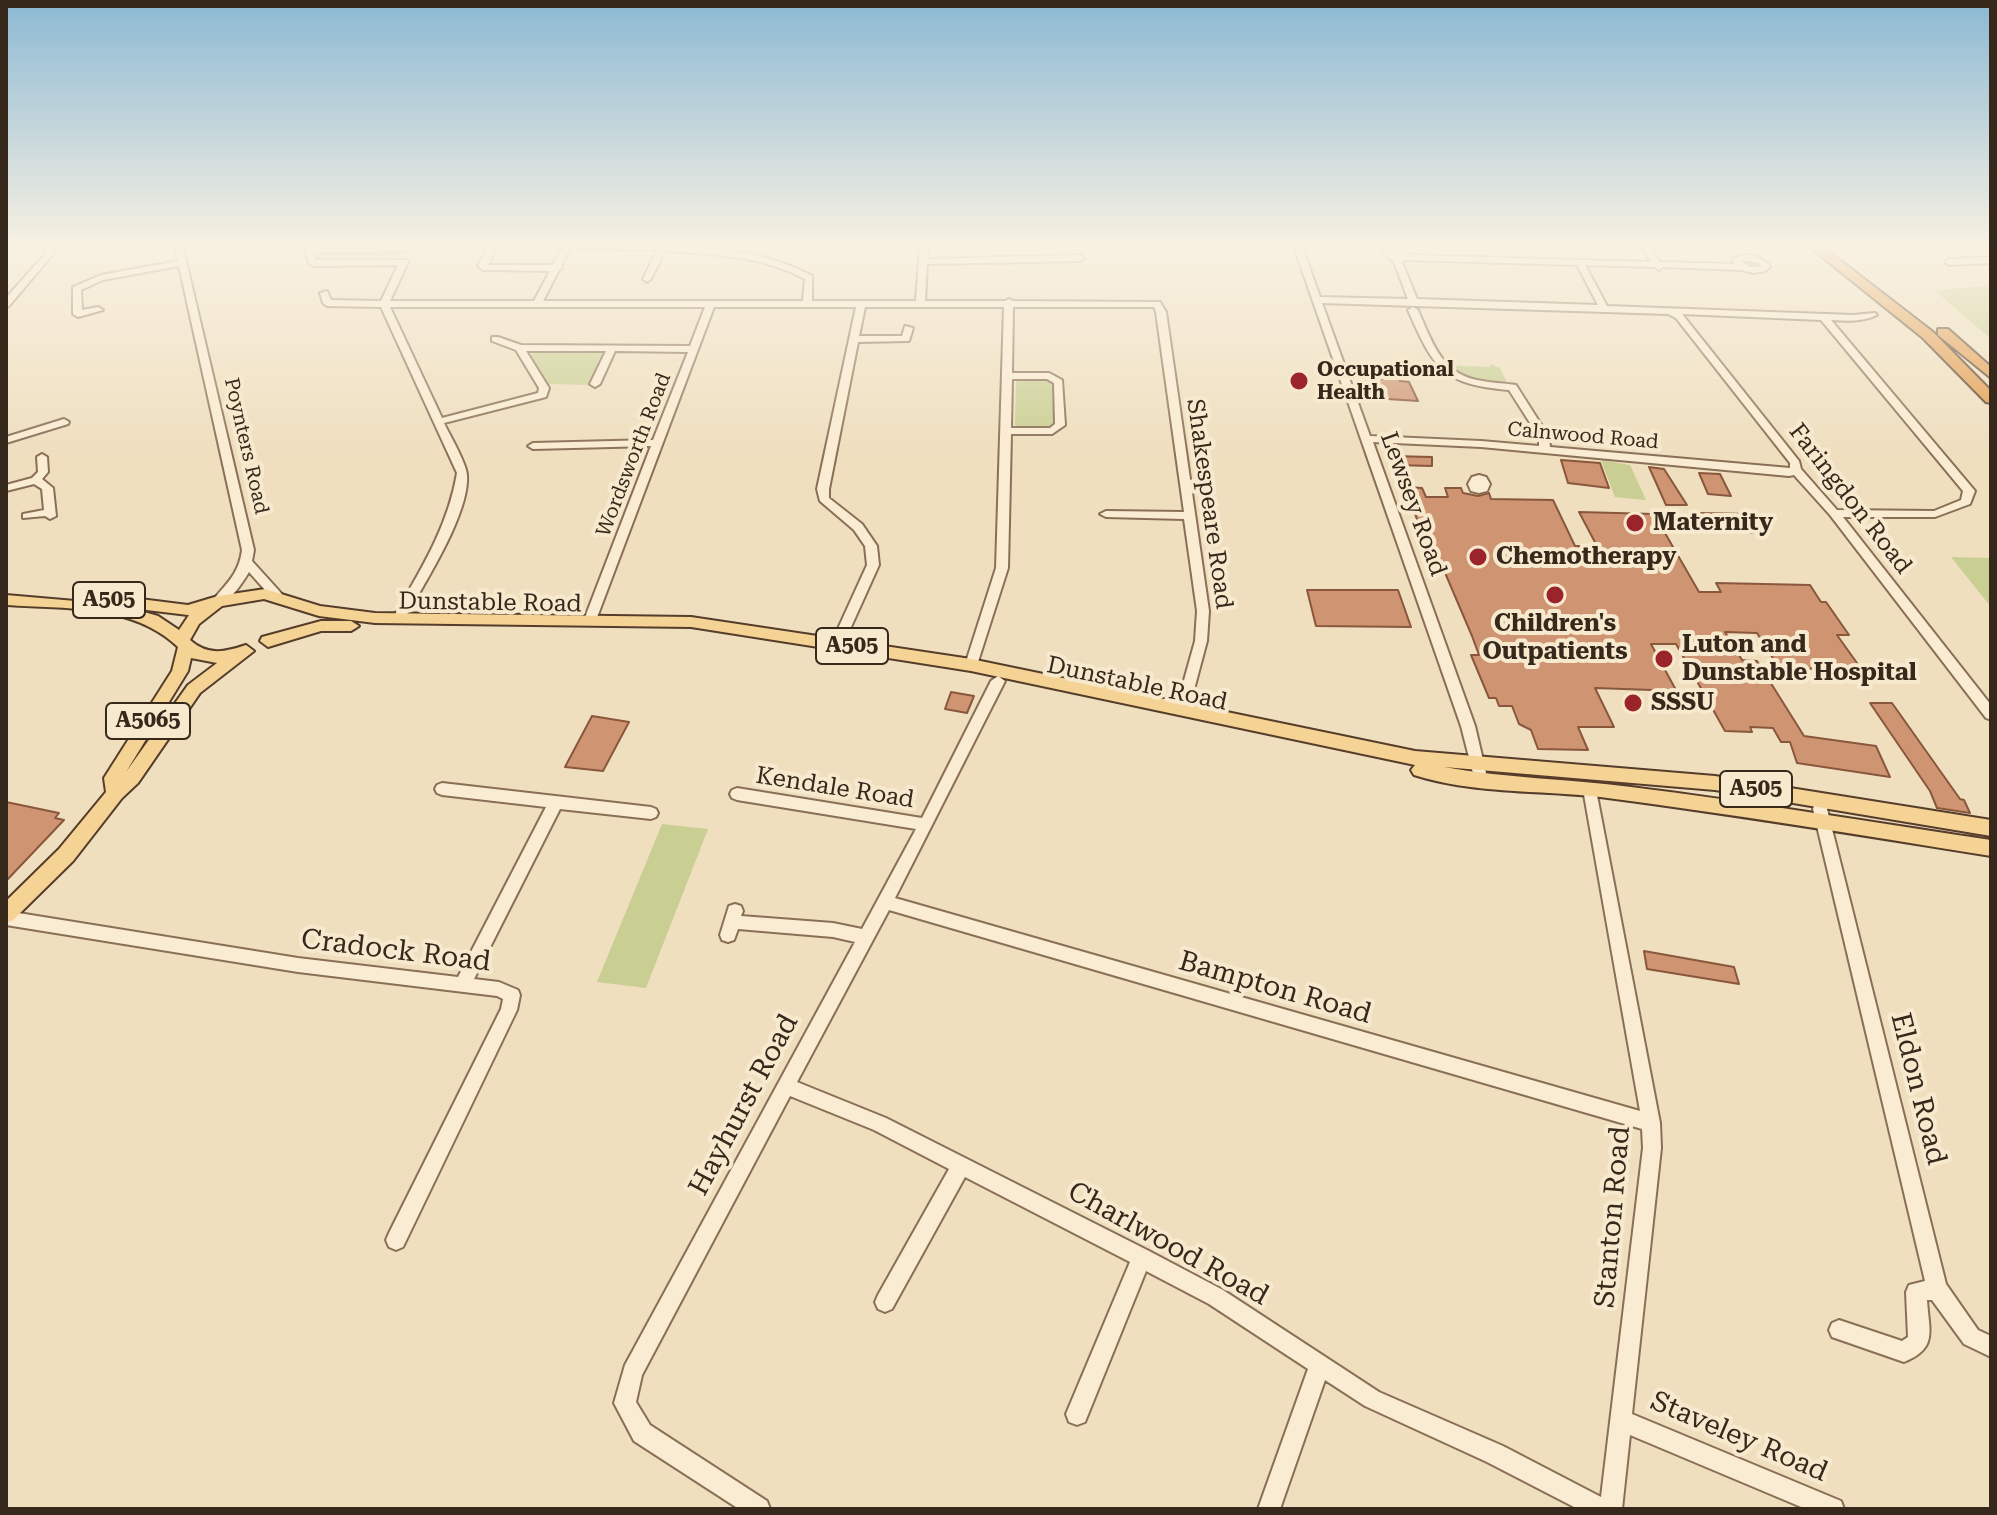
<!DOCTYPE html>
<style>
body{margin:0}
#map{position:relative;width:1997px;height:1515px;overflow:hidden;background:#efdfbf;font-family:"Roboto Serif",serif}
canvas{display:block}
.frame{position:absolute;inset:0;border:8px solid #37281c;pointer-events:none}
</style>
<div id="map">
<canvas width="1997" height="1515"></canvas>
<div class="frame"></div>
</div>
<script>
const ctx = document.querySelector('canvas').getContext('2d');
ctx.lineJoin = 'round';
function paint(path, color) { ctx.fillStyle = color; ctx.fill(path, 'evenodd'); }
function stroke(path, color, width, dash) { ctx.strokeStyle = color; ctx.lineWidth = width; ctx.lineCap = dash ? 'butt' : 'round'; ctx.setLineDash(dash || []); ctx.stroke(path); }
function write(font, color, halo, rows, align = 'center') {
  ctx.font = font + ' "Roboto Serif",serif'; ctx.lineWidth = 8; ctx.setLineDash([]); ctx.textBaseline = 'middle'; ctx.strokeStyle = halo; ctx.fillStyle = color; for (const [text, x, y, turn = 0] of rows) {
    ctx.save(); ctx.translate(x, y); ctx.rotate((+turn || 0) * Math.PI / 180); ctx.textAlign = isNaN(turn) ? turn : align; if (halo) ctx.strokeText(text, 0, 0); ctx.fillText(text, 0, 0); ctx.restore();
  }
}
paint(new Path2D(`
 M 401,250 L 405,252 L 396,260 L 316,262 L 313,255 Z
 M 1991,286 L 1991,339 L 1934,290 Z
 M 543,350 L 598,350 L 606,353 L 590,385 L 546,384 L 530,357 L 533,352 Z
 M 1490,364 L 1500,368 L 1508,384 L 1473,382 L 1444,365 L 1490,367 Z
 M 1023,379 L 1055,382 L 1056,424 C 1045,431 1027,430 1015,425 L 1016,382 Z
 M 1601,460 L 1630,465 L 1646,500 L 1615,497 Z
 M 1951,557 L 1991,558 L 1991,607 Z
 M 662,824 L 708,829 L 646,988 L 597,982 Z`), '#c9ce92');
const building = new Path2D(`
 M 1385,369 L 1396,369 L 1400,381 L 1409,382 L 1418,401 L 1372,398 L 1366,381 L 1389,378 Z
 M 1391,456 L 1432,457 L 1432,466 L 1394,465 Z
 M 1561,460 L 1600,463 L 1609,488 L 1568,483 Z
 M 1649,467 L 1664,469 L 1687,505 L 1666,505 Z
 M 1699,473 L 1720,474 L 1731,496 L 1708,494 Z
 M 1406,487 L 1422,488 L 1426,497 L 1448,497 L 1445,488 L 1461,488 L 1463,493 L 1478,496 L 1489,493 L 1491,499 L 1553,500 L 1575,546 L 1597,546 L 1579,512 L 1654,514 L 1699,592 L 1721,592 L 1716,583 L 1810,585 L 1821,602 L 1826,602 L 1849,635 L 1837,635 L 1862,670 L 1779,668 L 1757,633 L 1725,632 L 1742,660 L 1757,661 L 1804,736 L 1876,746 L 1890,777 L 1797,763 L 1790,742 L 1781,742 L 1773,728 L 1750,727 L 1752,732 L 1725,731 L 1676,644 L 1651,644 L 1683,703 L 1658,703 L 1652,690 L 1595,688 L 1614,727 L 1578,727 L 1588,750 L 1538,749 L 1531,730 L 1519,724 L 1512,706 L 1499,706 L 1496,698 L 1489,698 L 1471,655 L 1479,655 L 1472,636 L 1440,561 L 1431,561 Z
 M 1695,513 L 1750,514 L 1763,533 L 1707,531 Z
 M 1307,590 L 1398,590 L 1411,627 L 1316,626 Z
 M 951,692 L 974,696 L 967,713 L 945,709 Z
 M 1870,703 L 1892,703 L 1960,799 L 1964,800 L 1970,813 L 1937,808 L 1930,791 Z
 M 592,716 L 629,722 L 603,771 L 565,767 Z
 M 6,802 L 59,813 L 55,818 L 64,820 L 6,881 Z
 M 1644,951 L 1734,967 L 1739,984 L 1647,969 Z`);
paint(building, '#cf9573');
stroke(building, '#89573b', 2);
const minor = new Path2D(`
 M 13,244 L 29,244 L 6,251 L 6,245 Z
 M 46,244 L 54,244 L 53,254 L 9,306 L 6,307 L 6,298 L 45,254 Z
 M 174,244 L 182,244 L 254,550 L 252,561 L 281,593 L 283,596 L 281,599 L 273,599 L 249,572 C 241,585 232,599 218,605 L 212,601 C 226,584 239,574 242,550 L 179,266 L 103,280 L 81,290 L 82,310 L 98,307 L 103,310 L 78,317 L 73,314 L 73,287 L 101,275 L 178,261 Z
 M 408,244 L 416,244 L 410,251 L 314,253 L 316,260 L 407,260 L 408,262 L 390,301 L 534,301 L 550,271 L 483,270 L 478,266 L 490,244 L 498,244 L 488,265 L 553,265 L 564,244 C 638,244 746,239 812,276 L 812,301 L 916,301 L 920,244 L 928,244 L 927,259 L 1080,255 L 1084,258 L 1080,261 L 927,264 L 925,301 L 1005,301 L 1009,299 L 1013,301 L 1160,302 L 1166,312 L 1209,611 L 1207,641 L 1188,712 L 1183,714 L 1176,709 L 1195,641 L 1197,611 L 1184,519 L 1106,517 L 1100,514 L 1106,511 L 1184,512 L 1156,312 L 1154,307 L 1013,307 L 1012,373 L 1049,373 L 1062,380 L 1065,425 L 1052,434 L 1011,434 L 1008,568 L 976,668 L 971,670 L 965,665 L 996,568 L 1004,307 L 865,307 L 859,336 L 902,336 L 905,326 L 913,328 L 909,341 L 858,342 L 829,489 L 829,498 L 862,524 L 877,546 L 879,565 L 842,647 L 837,648 L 831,644 L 867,565 L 865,546 L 854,530 L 820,501 L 817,489 L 856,307 L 714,307 L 596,620 L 590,624 L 584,620 L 651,446 L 533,449 L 528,446 L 533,443 L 653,440 L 688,352 L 615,351 L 600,384 L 595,387 L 590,384 L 606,351 L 526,351 L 549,388 L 546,397 L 444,423 C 450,436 466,462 467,475 C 470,513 424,584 405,618 L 399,622 L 393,618 C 420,571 448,527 457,473 L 381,307 L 327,306 L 323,303 L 320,293 L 327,291 L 331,300 L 381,301 L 398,265 L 313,266 L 309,263 L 305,251 L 309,248 ZM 570,248 L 657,250 L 643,279 L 647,282 L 651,279 L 665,251 C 712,254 763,256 805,279 L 803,301 L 543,301 L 559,270 L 562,268 L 561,266 ZM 390,307 L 705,307 L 690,346 L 521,345 L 498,337 L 492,337 L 492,341 L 516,350 L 539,388 L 538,393 L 442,418 ZM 1012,379 L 1047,379 L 1054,383 L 1055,424 L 1050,428 L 1011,428 Z
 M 1293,244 L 1301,244 L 1320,297 L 1408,299 L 1394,262 L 1382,252 C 1391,246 1401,250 1411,255 L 1651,262 L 1639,244 L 1647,244 L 1660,262 L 1734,264 L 1733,259 C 1745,251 1762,256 1770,267 L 1765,271 L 1754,273 L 1741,270 L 1663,267 L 1659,270 L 1655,267 L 1585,265 L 1607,306 L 1853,315 L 1875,313 L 1877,315 C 1863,322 1847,321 1831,320 L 1975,491 L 1970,504 L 1935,517 L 1843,517 L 1991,705 L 1991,720 L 1986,718 L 1830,515 L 1794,475 L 1789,476 L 1481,447 L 1373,442 L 1475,726 L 1486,773 L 1484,777 L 1474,777 L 1461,726 ZM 1405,260 L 1577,265 L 1598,305 L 1417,299 L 1402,262 ZM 1743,260 L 1758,263 L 1761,266 L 1751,267 L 1741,261 ZM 1322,303 L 1668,314 L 1676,318 L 1790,463 L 1790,468 L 1550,447 L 1549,437 L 1516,385 C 1503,383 1490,383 1477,380 C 1441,373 1431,340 1418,310 L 1413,307 L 1408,310 C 1434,369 1442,384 1509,390 L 1539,437 L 1539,446 L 1481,441 L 1370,436 ZM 1682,314 L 1821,320 L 1963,491 L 1961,500 L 1934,511 L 1837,510 L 1801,469 L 1799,461 Z
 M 1991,257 L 1991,263 L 1949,265 L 1945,262 L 1949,259 Z
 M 64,419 L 69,422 L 68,424 L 6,443 L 6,437 Z
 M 42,454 L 47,457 L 48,472 L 42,479 L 53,488 L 56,516 L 50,519 L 45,516 L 23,518 L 23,514 L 44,510 L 42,489 L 34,484 L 6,491 L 6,485 L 32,478 L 38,472 L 37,457 Z
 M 1479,475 L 1486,477 L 1490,484 L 1487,491 L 1479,493 L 1471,491 L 1468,484 L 1472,477 Z
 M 998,676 L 1005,681 L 895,898 L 1640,1111 L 1583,789 L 1585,785 L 1595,785 L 1660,1123 L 1661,1148 L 1632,1414 L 1841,1501 L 1844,1509 L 1806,1509 L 1630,1435 L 1622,1509 L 1578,1509 L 1487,1462 L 1365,1406 L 1325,1380 L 1280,1509 L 1258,1509 L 1308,1369 L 1209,1304 L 1146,1271 L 1085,1422 L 1077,1425 L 1069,1422 L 1066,1414 L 1130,1262 L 965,1177 L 892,1309 L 885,1312 L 878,1309 L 875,1302 L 878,1295 L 949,1169 L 874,1130 L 790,1096 L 642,1375 L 636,1402 L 650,1425 L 767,1501 L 770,1509 L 739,1509 L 634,1441 L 614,1403 L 625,1365 L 855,942 L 833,937 L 738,929 L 734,940 L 728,942 L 722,940 L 720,935 L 729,906 L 735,904 L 741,906 L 743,911 L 741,916 L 833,923 L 862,929 L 916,829 L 737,800 L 732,798 L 730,794 L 732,790 L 737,788 L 922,818 L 991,681 ZM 889,910 L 1642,1129 L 1643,1148 L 1601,1497 L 1503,1446 L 1379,1392 L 1223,1290 L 1149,1251 L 886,1118 L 797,1082 Z
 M 442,783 L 651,807 L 656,809 L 658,813 L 656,817 L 651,819 L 560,809 L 474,979 L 499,982 L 518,990 L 520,995 L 517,1010 L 403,1247 L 396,1250 L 389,1247 L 386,1240 L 389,1233 L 501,1009 L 503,999 L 497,996 L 298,972 L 6,925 L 6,911 L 298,958 L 458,977 L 546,807 L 442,795 L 437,793 L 435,789 L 437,785 Z
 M 1827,795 L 1832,797 L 1834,801 L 1827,809 L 1946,1284 L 1978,1330 L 1991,1336 L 1991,1357 L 1964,1344 L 1932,1300 L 1927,1300 C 1929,1332 1938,1348 1904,1362 L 1832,1337 L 1829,1330 L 1832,1323 L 1839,1320 L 1902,1341 L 1908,1337 L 1906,1292 L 1909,1285 L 1925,1281 L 1813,809 L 1816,799 Z`);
const major = new Path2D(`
 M 265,589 L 320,606 L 375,613 L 691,617 L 971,659 L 1415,751 L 1715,776 L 1991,820 L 1991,836 L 1715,790 L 1444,767 C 1505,778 1568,779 1631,787 C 1751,802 1871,822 1991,840 L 1991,856 C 1861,835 1731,814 1600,797 C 1539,790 1473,794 1414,775 L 1411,770 L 1415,765 L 971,671 L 691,627 L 375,623 L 319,616 L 264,599 L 222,606 L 199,624 L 190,640 C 208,656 225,652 246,645 L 254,651 L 200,693 L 138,783 L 122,798 L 73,861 L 13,920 L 6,923 L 6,901 L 59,849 L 106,792 L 104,778 L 172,671 L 178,647 C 133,604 65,609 6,605 L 6,595 L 110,604 L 110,597 L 116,596 L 188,605 L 218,596 ZM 130,608 L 188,615 L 189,615 L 179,630 L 158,616 ZM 191,658 L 217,663 L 188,685 L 126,772 L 188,671 Z
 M 321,621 L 351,621 L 359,626 L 351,631 L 321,631 L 268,647 L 260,641 L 262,637 Z`);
const highway = new Path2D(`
 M 1806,244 L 1819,244 L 1933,332 L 1991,391 L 1991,403 L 1986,402 L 1923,338 Z
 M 1938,329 L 1948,329 L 1991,367 L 1991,378 L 1938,335 Z`);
stroke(minor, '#896f56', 4);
stroke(major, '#563d2b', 4);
stroke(highway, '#563d2b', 4);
paint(minor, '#faecd2');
paint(major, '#f5d394');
paint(highway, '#e39a4b');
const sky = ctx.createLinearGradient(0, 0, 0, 456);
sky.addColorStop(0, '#8cb9d4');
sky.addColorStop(0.54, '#f8f1e2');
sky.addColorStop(1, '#f8f1e200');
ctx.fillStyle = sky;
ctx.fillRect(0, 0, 1997, 456);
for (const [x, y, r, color] of [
 [1299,381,10,"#9a242a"],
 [1635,523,10,"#9a242a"],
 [1478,557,10,"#9a242a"],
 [1555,595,10,"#9a242a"],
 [1664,659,10,"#9a242a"],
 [1633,703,10,"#9a242a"]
]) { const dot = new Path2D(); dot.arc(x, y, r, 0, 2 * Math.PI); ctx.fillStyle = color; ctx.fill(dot); stroke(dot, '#f7e9ce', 3); }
write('bold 20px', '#37281c', '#f7e9ce', [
 ["Occupational",1317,370],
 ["Health",1317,393]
], 'left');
write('20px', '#37281c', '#f7e9ce', [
 ["Calnwood Road",1583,436,5],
 ["Poynters Road",246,446,77],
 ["Wordsworth Road",634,455,-69]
]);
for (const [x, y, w] of [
 [109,600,72],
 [852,646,72],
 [148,721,84],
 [1756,789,72]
]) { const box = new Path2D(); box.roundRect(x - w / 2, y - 18, w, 36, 6); ctx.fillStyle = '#f7e9ce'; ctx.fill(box); stroke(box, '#37281c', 2); }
write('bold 22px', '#37281c', null, [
 ["A505",109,600],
 ["A505",852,646],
 ["A5065",148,721],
 ["A505",1756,789]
]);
write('24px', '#37281c', '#f7e9ce', [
 ["Faringdon Road",1850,499,52],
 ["Shakespeare Road",1209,504,82],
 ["Lewsey Road",1413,504,70],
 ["Dunstable Road",490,603,1],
 ["Dunstable Road",1137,684,12],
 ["Kendale Road",835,788,9]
]);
write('bold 24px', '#37281c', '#f7e9ce', [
 ["Maternity",1653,523],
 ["Chemotherapy",1496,557],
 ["Children's",1555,624,"center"],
 ["Outpatients",1555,652,"center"],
 ["Luton and",1682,645],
 ["Dunstable Hospital",1682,673],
 ["SSSU",1651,703]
], 'left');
write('28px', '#37281c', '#f7e9ce', [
 ["Cradock Road",396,951,7],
 ["Bampton Road",1275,988,16],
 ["Eldon Road",1918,1089,76],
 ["Hayhurst Road",744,1105,-62],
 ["Stanton Road",1613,1217,-85],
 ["Charlwood Road",1168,1244,29],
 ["Staveley Road",1739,1437,23]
]);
</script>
